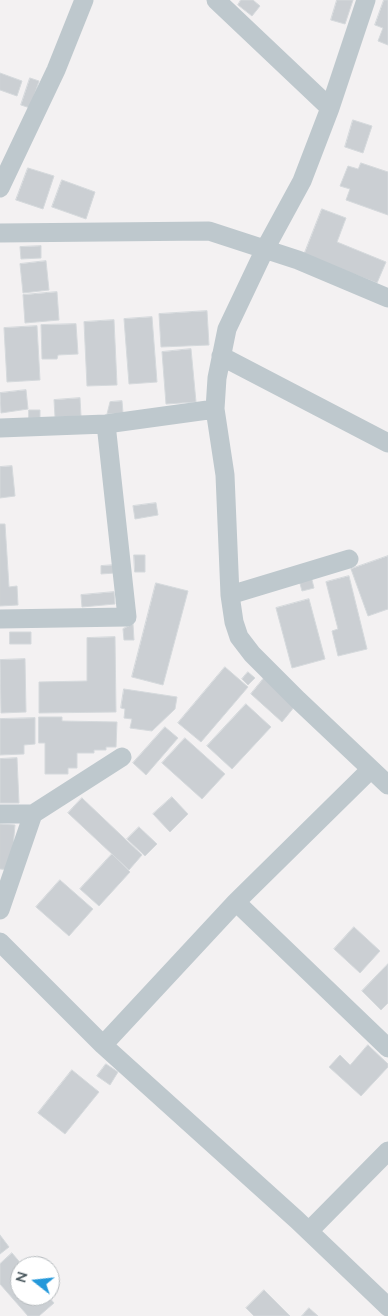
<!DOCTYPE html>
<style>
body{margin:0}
#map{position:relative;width:388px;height:1316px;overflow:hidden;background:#f3f1f2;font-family:Mulish,sans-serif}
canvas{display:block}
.north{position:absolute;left:10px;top:1256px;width:50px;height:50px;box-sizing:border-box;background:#fff;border:1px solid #b7bcbf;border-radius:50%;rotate:286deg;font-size:14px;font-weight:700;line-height:20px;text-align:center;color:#4a585e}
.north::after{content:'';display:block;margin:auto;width:18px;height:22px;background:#2498da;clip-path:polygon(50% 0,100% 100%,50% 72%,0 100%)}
</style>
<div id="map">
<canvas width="388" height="1316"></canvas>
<div class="north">N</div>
</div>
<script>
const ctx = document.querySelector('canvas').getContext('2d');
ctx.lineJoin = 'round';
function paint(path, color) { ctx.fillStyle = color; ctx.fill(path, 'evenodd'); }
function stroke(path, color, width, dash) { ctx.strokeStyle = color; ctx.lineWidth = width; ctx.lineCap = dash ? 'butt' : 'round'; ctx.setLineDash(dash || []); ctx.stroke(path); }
const building = new Path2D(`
 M 241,0 L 253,0 L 260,6 L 252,16 L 238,5 Z
 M 337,0 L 353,0 L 345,24 L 331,20 Z
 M 384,0 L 388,0 L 388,45 L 378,41 L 383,28 L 375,25 Z
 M 0,73 L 22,81 L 17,96 L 0,90 Z
 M 30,78 L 39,81 L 30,108 L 21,105 Z
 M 353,120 L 372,126 L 363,153 L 345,147 Z
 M 361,163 L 388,172 L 388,215 L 346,200 L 350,189 L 340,186 L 348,166 L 358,169 Z
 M 28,168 L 54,176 L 43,209 L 16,200 Z
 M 62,180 L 95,192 L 86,219 L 52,207 Z
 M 322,209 L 346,218 L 337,242 L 386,262 L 377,283 L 304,255 Z
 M 41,246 L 41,258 L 21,259 L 20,247 Z
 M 46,261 L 49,290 L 23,293 L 20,264 Z
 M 57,292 L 59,320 L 25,323 L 23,295 Z
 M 207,311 L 209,345 L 161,347 L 159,314 Z
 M 152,317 L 157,382 L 129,384 L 124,319 Z
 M 114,320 L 117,385 L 87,386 L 84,322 Z
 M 76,324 L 78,354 L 58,355 L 57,359 L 42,359 L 41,325 Z
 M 37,326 L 40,380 L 7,382 L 4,328 Z
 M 191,349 L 196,402 L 166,404 L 162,352 Z
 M 26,390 L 28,409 L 1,413 L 0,393 Z
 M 80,398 L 81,416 L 55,417 L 54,400 Z
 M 122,401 L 123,413 L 107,414 L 110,402 Z
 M 29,410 L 40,410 L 40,418 L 29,418 Z
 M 12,466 L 15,496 L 0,498 L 0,467 Z
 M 156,503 L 158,515 L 135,519 L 133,506 Z
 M 0,524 L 5,524 L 9,587 L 17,586 L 18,605 L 0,606 Z
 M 134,555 L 145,555 L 145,572 L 135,572 Z
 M 388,556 L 388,609 L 368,616 L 351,569 Z
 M 115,565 L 115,573 L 101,574 L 101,566 Z
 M 311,576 L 314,588 L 302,591 L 299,580 Z
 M 349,576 L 367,649 L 338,656 L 332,631 L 338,629 L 326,582 Z
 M 156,583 L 188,591 L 163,685 L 132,677 Z
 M 114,592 L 115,604 L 82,607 L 81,595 Z
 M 309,599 L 325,659 L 292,668 L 276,608 Z
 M 133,624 L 134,640 L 124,640 L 123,629 Z
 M 10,632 L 31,632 L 31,644 L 10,644 Z
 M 115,637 L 116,712 L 39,713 L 39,682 L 87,681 L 87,638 Z
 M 25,659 L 26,712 L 1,713 L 0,660 Z
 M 225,667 L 248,687 L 201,742 L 178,723 Z
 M 248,672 L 255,678 L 248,685 L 242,679 Z
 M 264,678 L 295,706 L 282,722 L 251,694 Z
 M 124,689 L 177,697 L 175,709 L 152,731 L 130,728 L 132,719 L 124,718 L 125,709 L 121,708 Z
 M 246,704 L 271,727 L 232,769 L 207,746 Z
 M 39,717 L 62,717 L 62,721 L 117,722 L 116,747 L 106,747 L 106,750 L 94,750 L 94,753 L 77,753 L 77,768 L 68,768 L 68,774 L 45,774 L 45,743 L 39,743 Z
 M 35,718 L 35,744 L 24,745 L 24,754 L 0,755 L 0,719 Z
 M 165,727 L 178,738 L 146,775 L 133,763 Z
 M 185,738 L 225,774 L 202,799 L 162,763 Z
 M 17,758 L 19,803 L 0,803 L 0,759 Z
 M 172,797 L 188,814 L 170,832 L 153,814 Z
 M 82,798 L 142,855 L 129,870 L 68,813 Z
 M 0,824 L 15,825 L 11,870 L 0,869 Z
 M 139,827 L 157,844 L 145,856 L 127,839 Z
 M 112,854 L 130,872 L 99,906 L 80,889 Z
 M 60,880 L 93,909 L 69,936 L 36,907 Z
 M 354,927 L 380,951 L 360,973 L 334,949 Z
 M 388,964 L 388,1003 L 381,1010 L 362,991 Z
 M 368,1045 L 388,1064 L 388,1067 L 361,1096 L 329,1067 L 340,1055 L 350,1065 Z
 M 106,1064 L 118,1072 L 110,1085 L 97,1076 Z
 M 72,1070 L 99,1092 L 65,1134 L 38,1113 Z
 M 0,1235 L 9,1247 L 0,1254 Z
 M 12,1253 L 23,1266 L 20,1266 L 20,1296 L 48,1296 L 54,1303 L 39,1316 L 28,1316 L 0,1284 L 0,1264 Z
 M 264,1290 L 290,1316 L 254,1316 L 246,1308 Z
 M 309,1308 L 318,1316 L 302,1316 Z`);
paint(building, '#cbcfd3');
stroke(building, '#d5d9dc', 1);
stroke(new Path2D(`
 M 216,0 L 330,108
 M 366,0 L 330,108 L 302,181 L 265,249 L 227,329 L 217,378 L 215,409 L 225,475 L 230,595 L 234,622 L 239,637 L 252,654 L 298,700 L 388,785
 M 0,188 L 56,70 L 84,0
 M 0,233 L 209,231 L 298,260 L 388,298
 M 221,356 L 388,443
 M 0,428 L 106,424 L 215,409
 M 230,595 L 349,559
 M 0,619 L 127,617 L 106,424
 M 0,814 L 33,814 L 122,757
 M 236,902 L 388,1048
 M 0,910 L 33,814
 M 0,942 L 103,1045 L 297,1220 L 388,1307
 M 103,1045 L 236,902 L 371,769
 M 309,1231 L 388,1151`), '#bec8cd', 19);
</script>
